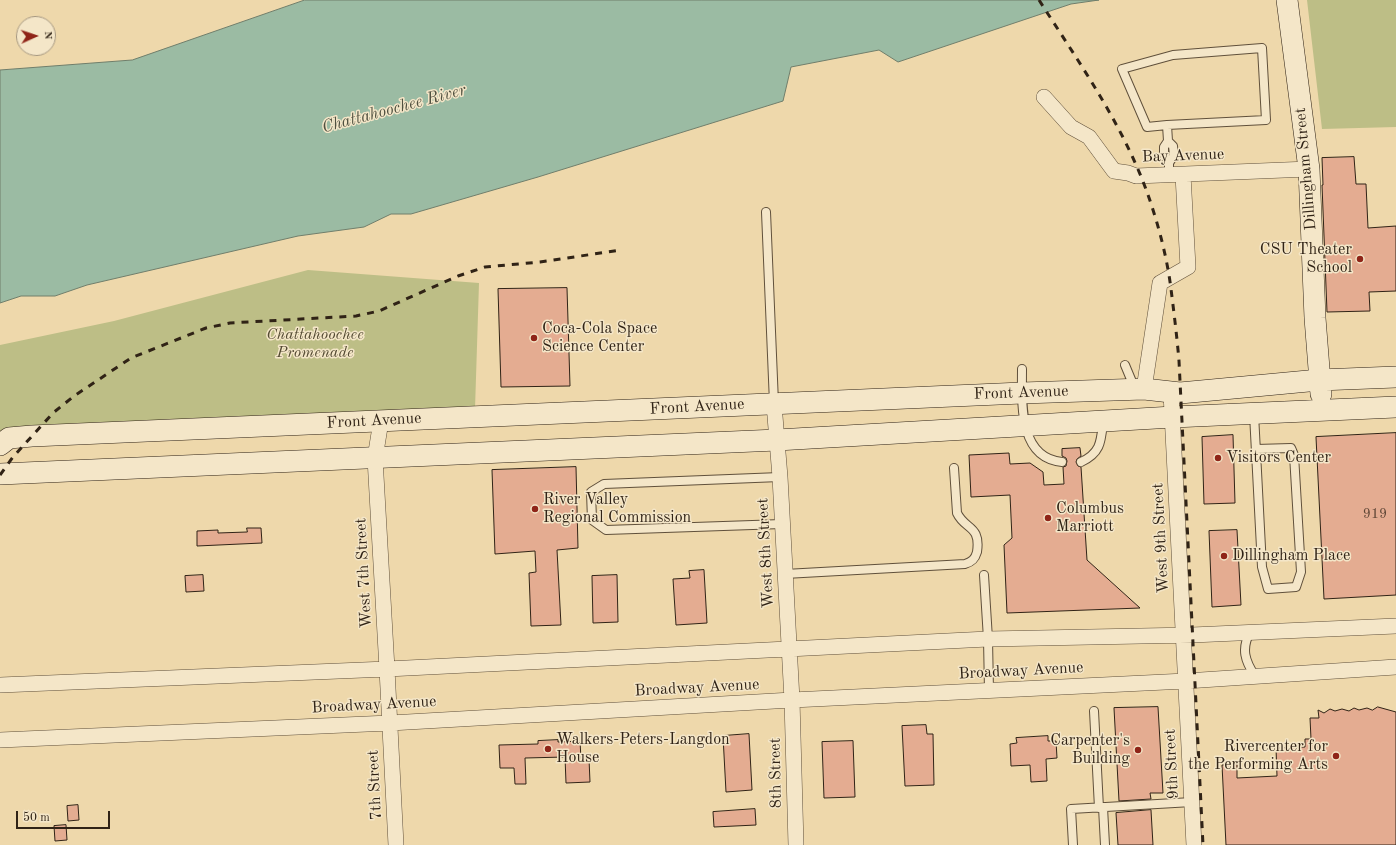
<!DOCTYPE html>
<style>
body{margin:0}
#map{position:relative;width:1396px;height:845px;overflow:hidden;background:#eed8ab;font-family:"Old Standard TT",serif}
canvas{display:block}
.north{position:absolute;left:16px;top:16px;width:40px;height:40px;box-sizing:border-box;background:#f4e6c8;border:1px solid #a69881;border-radius:50%;rotate:87deg;font-size:11px;font-weight:700;line-height:16px;text-align:center;color:#302316}
.north::after{content:'';display:block;margin:auto;width:14px;height:18px;background:#8f2418;clip-path:polygon(50% 0,100% 100%,50% 72%,0 100%)}
.scale{position:absolute;left:16px;top:811px;width:94px;height:18px;box-sizing:border-box;border:2px solid #302316;border-top:0;padding-left:5px;font-size:12px;line-height:14px;white-space:nowrap;color:#302316;-webkit-text-stroke:3px #f4e6c8;paint-order:stroke}
</style>
<div id="map">
<canvas width="1396" height="845"></canvas>
<div class="north">N</div>
<div class="scale">50 m</div>
</div>
<script>
const ctx = document.querySelector('canvas').getContext('2d');
ctx.lineJoin = 'round';
function paint(path, color) { ctx.fillStyle = color; ctx.fill(path, 'evenodd'); }
function stroke(path, color, width, dash) { ctx.strokeStyle = color; ctx.lineWidth = width; ctx.lineCap = dash ? 'butt' : 'round'; ctx.setLineDash(dash || []); ctx.stroke(path); }
function write(font, color, halo, rows, align = 'center') {
  ctx.font = font + ' "Old Standard TT",serif'; ctx.lineWidth = 3; ctx.setLineDash([]); ctx.textBaseline = 'middle'; ctx.strokeStyle = halo; ctx.fillStyle = color; for (const [text, x, y, turn = 0] of rows) {
    ctx.save(); ctx.translate(x, y); ctx.rotate((+turn || 0) * Math.PI / 180); ctx.textAlign = isNaN(turn) ? turn : align; if (halo) ctx.strokeText(text, 0, 0); ctx.fillText(text, 0, 0); ctx.restore();
  }
}
paint(new Path2D(`
 M 1307,0 L 1396,0 L 1396,127 L 1322,129 Z
 M 308,270 L 479,283 L 475,409 L 0,435 L 0,345 L 114,321 Z`), '#bdbe86');
const water = new Path2D(`
 M 305,0 L 1099,0 L 1071,4 L 898,62 L 879,50 L 791,67 L 783,101 L 538,177 L 411,214 L 391,214 L 364,227 L 298,236 L 87,285 L 55,296 L 21,296 L 0,303 L 0,70 L 132,60 Z`);
paint(water, '#9bbba3');
stroke(water, '#707e6b', 1);
const building = new Path2D(`
 M 1354,157 L 1356,184 L 1366,184 L 1368,228 L 1396,226 L 1396,291 L 1369,292 L 1370,311 L 1327,312 L 1322,185 L 1323,185 L 1322,158 Z
 M 567,288 L 570,386 L 501,387 L 498,289 Z
 M 1396,433 L 1396,595 L 1324,599 L 1316,437 Z
 M 1233,435 L 1235,503 L 1204,504 L 1202,437 Z
 M 1080,448 L 1081,456 L 1077,459 L 1076,462 L 1078,466 L 1081,467 L 1087,560 L 1140,608 L 1007,613 L 1004,545 L 1012,538 L 1010,495 L 971,497 L 969,455 L 1009,453 L 1010,464 L 1030,463 L 1043,472 L 1044,485 L 1064,484 L 1063,467 L 1066,466 L 1067,461 L 1066,458 L 1062,456 L 1062,449 Z
 M 576,467 L 578,548 L 557,550 L 561,625 L 531,626 L 529,573 L 536,572 L 535,551 L 495,554 L 492,470 Z
 M 247,528 L 261,528 L 262,543 L 197,546 L 197,531 L 218,530 L 218,533 L 247,532 Z
 M 1237,530 L 1241,605 L 1212,607 L 1209,531 Z
 M 704,570 L 707,623 L 676,625 L 673,579 L 690,578 L 689,571 Z
 M 203,575 L 204,591 L 186,592 L 185,576 Z
 M 617,575 L 618,622 L 593,623 L 592,576 Z
 M 1158,707 L 1163,793 L 1150,793 L 1151,799 L 1119,801 L 1114,708 Z
 M 1378,707 L 1396,712 L 1396,845 L 1226,845 L 1222,765 L 1237,764 L 1237,778 L 1277,776 L 1276,748 L 1305,747 L 1305,739 L 1311,739 L 1310,718 L 1319,718 L 1318,710 L 1324,713 L 1330,709 L 1335,711 L 1342,709 L 1349,711 L 1354,708 L 1359,710 L 1367,708 L 1372,710 Z
 M 926,725 L 927,734 L 933,734 L 934,785 L 905,786 L 902,726 Z
 M 749,734 L 752,790 L 726,792 L 723,736 Z
 M 1048,736 L 1048,741 L 1056,741 L 1057,758 L 1046,759 L 1047,781 L 1031,782 L 1030,765 L 1011,766 L 1010,744 L 1017,743 L 1016,738 Z
 M 558,740 L 558,742 L 580,741 L 581,759 L 589,759 L 590,782 L 566,783 L 565,757 L 525,758 L 526,784 L 515,784 L 514,768 L 500,768 L 499,745 L 538,744 L 538,741 Z
 M 853,741 L 855,797 L 824,798 L 822,742 Z
 M 78,805 L 79,820 L 68,821 L 67,806 Z
 M 755,809 L 756,825 L 714,827 L 713,812 Z
 M 1151,810 L 1153,845 L 1118,845 L 1116,813 Z
 M 66,825 L 67,840 L 55,841 L 54,826 Z`);
paint(building, '#e4ac91');
stroke(building, '#302316', 1);
const lane = new Path2D(`
 M 1167,125 L 1147,127 L 1122,69 L 1173,55 L 1262,48 L 1266,120 L 1167,125 L 1168,141 L 1164,147 L 1164,155 L 1169,163 L 1169,175
 M 1168,141 L 1173,146 L 1174,155 L 1169,163
 M 766,212 L 774,403
 M 1125,365 L 1135,389
 M 1022,369 C 1022,402 1018,458 1062,462
 M 1254,414 L 1262,567 L 1268,589 L 1296,587 L 1301,572 L 1294,455 L 1291,448 L 1256,449
 M 1081,462 C 1101,453 1101,441 1103,422
 M 780,477 L 604,484 L 591,492 L 592,520 L 606,530 L 782,524
 M 785,574 L 965,564 C 972,562 975,559 977,552 C 981,525 965,530 957,513 L 954,468
 M 984,575 L 988,639 L 989,691
 M 1250,632 C 1241,649 1245,661 1255,676
 M 1094,711 L 1099,808
 M 1103,807 L 1105,845
 M 1073,845 L 1071,809 L 1192,802`);
const street = new Path2D(`
 M 1044,97 L 1071,127 L 1089,137 L 1114,171 L 1128,173 L 1136,176 L 1309,169
 M 1144,389 L 1160,283 L 1188,267 L 1183,175
 M 1171,393 L 1194,845
 M 774,404 L 780,477 L 792,700 L 796,845
 M 381,421 L 375,458 L 387,669 L 396,845
 M 0,685 L 387,669 L 988,639 L 1192,635 L 1396,626
 M 0,740 L 390,723 L 792,700 L 1186,681 L 1396,667`);
const secondary = new Path2D(`
 M 1287,0 L 1309,169 L 1315,318 L 1321,394
 M 0,445 L 9,438 L 32,436 L 1022,393 L 1144,389 L 1180,393 L 1319,380 L 1396,377
 M 0,474 L 777,440 L 1173,417 L 1396,407`);
stroke(lane, '#60503b', 10);
stroke(street, '#60503b', 16);
stroke(secondary, '#302316', 22);
stroke(lane, '#f4e6c8', 8);
stroke(street, '#f4e6c8', 15);
stroke(secondary, '#f4e6c8', 21);
stroke(new Path2D(`
 M 1039,0 C 1078,61 1122,123 1147,192 C 1158,223 1167,257 1171,289 C 1174,313 1177,337 1179,361 L 1203,845
 M 0,475 L 13,457 L 53,413 L 74,396 L 131,358 L 206,328 L 230,323 L 356,316 L 379,311 L 458,276 L 485,267 L 540,262 L 621,250`), '#302316', 3, [7, 7]);
for (const [x, y, r, color] of [
 [1360,259,4,"#8f2418"],
 [534,338,4,"#8f2418"],
 [1218,458,4,"#8f2418"],
 [535,509,4,"#8f2418"],
 [1048,518,4,"#8f2418"],
 [1224,556,4,"#8f2418"],
 [548,749,4,"#8f2418"],
 [1138,750,4,"#8f2418"],
 [1336,756,4,"#8f2418"]
]) { const dot = new Path2D(); dot.arc(x, y, r, 0, 2 * Math.PI); ctx.fillStyle = color; ctx.fill(dot); stroke(dot, '#f4e6c8', 1.5); }
write('14px', '#5d4535', null, [
 ["919",1375,514]
]);
write('16px', '#302316', '#f4e6c8', [
 ["Bay Avenue",1183,156,-2],
 ["Dillingham Street",1306,169,-95],
 ["Front Avenue",1021,393,-2],
 ["Front Avenue",697,407,-3],
 ["Front Avenue",374,421,-3],
 ["West 9th Street",1161,538,-93],
 ["West 8th Street",766,553,-93],
 ["West 7th Street",364,573,-93],
 ["Broadway Avenue",1021,671,-3],
 ["Broadway Avenue",697,688,-3],
 ["Broadway Avenue",374,705,-3],
 ["9th Street",1172,764,-93],
 ["8th Street",776,773,-91],
 ["7th Street",375,785,-93]
]);
write('16px', '#302316', '#f4e6c8', [
 ["CSU Theater",1352,250,"right"],
 ["School",1352,268,"right"],
 ["Coca-Cola Space",542,329],
 ["Science Center",542,347],
 ["Visitors Center",1226,458],
 ["River Valley",543,500],
 ["Regional Commission",543,518],
 ["Columbus",1056,509],
 ["Marriott",1056,527],
 ["Dillingham Place",1232,556],
 ["Walkers-Peters-Langdon",556,740],
 ["House",556,758],
 ["Carpenter's",1130,741,"right"],
 ["Building",1130,759,"right"],
 ["Rivercenter for",1328,747,"right"],
 ["the Performing Arts",1328,765,"right"]
], 'left');
write('italic 16px', '#534a32', '#f4e6c8', [
 ["Chattahoochee",315,335],
 ["Promenade",315,353]
]);
write('italic 17px', '#505140', '#f4e6c8', [
 ["Chattahoochee River",394,109,-15]
]);
</script>
